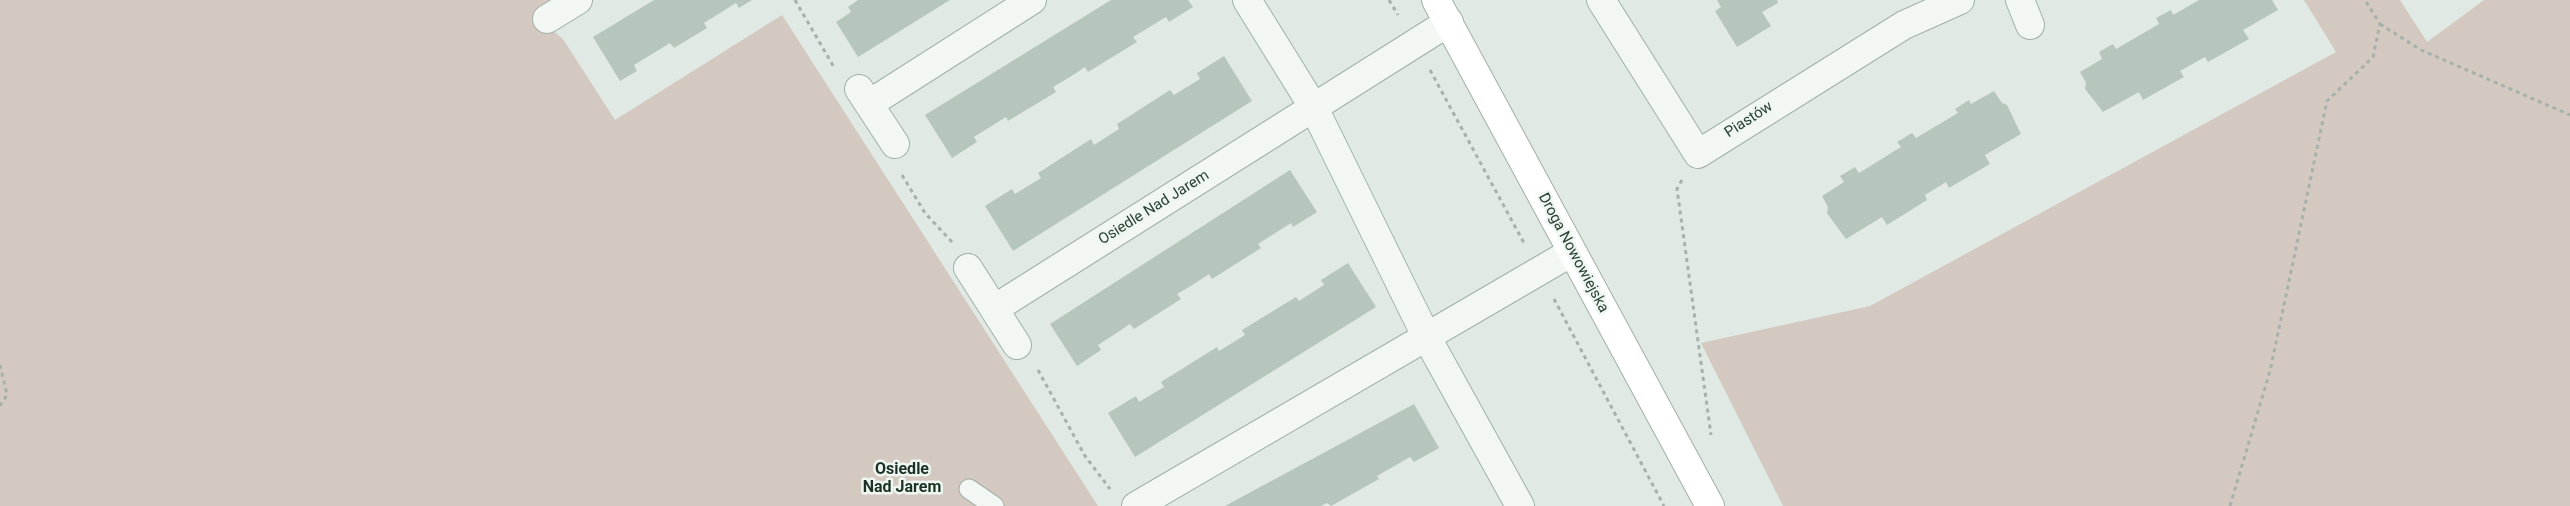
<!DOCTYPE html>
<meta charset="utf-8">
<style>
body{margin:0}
canvas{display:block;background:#e0e9e3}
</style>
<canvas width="2570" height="506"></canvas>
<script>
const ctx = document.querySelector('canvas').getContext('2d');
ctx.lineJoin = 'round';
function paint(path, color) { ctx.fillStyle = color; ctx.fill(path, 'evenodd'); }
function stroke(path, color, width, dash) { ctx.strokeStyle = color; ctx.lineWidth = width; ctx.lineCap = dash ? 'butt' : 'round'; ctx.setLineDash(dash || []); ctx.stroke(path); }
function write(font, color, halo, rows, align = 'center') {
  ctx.font = font + ' Roboto,sans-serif'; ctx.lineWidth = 5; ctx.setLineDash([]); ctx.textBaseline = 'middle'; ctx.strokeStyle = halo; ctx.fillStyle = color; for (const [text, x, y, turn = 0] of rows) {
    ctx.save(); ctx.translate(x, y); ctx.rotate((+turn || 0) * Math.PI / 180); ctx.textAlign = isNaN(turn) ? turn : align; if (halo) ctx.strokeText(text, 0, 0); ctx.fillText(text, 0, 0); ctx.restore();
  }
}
paint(new Path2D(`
 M 0,0 L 559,0 L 546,25 L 563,39 L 615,120 L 782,15 L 1098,506 L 0,506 Z
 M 2304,0 L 2400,0 L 2427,42 L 2484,0 L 2570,0 L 2570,506 L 1783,506 L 1701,343 L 1870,306 L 2336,52 Z`), '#d3c9c1');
paint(new Path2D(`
 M 654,0 L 752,0 L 739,8 L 736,3 L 704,23 L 707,28 L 674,48 L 670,43 L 634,65 L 637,71 L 620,81 L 593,37 Z
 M 858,0 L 950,0 L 858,57 L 836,22 L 851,12 L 848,7 Z
 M 1111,0 L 1188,0 L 1193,7 L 1169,22 L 1166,17 L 1133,37 L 1137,42 L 1088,72 L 1085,67 L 1070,77 L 1053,87 L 1056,92 L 1008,121 L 1006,117 L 974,137 L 977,142 L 952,158 L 925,115 Z
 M 1717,0 L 1777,0 L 1778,3 L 1762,12 L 1771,26 L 1737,47 L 1715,11 L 1721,7 Z
 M 2199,0 L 2272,0 L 2278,10 L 2243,30 L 2249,39 L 2208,62 L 2205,57 L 2180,71 L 2184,77 L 2143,100 L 2139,92 L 2103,112 L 2085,89 L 2086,83 L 2080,72 L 2102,59 L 2099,52 L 2113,44 L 2116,49 L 2159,24 L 2156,18 L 2171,10 L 2173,15 Z
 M 1224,56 L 1252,101 L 1013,251 L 985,206 L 1012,189 L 1015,194 L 1041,178 L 1038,173 L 1091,139 L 1094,145 L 1119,129 L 1117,124 L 1170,90 L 1174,95 L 1200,79 L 1197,73 Z
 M 1994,91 L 2002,103 L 2007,105 L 2021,134 L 1985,155 L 1990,164 L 1949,188 L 1946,182 L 1925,195 L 1927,200 L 1887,225 L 1882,217 L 1846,239 L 1827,213 L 1828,207 L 1822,196 L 1844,182 L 1840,176 L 1855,167 L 1859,173 L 1901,147 L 1897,142 L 1912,133 L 1916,138 L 1958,113 L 1955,109 L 1969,100 L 1971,104 Z
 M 1290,170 L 1317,212 L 1293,227 L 1291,223 L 1258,244 L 1261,248 L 1212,279 L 1209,274 L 1194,284 L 1177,294 L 1181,299 L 1134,329 L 1130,324 L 1115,334 L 1098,345 L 1101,350 L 1077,366 L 1050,324 Z
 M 1348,263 L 1376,307 L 1135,457 L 1108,413 L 1136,396 L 1139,402 L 1164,387 L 1161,382 L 1217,347 L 1219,351 L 1245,335 L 1242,330 L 1296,297 L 1299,301 L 1324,285 L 1321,280 Z
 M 1414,404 L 1439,448 L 1414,462 L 1410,457 L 1377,476 L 1379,479 L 1331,506 L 1327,503 L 1321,506 L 1225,506 Z`), '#b7c6bc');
const lane = new Path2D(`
 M 969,489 L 994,506`);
const street = new Path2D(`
 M 1247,0 L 1314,108 L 1426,336 L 1520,506
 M 1601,0 L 1698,154 L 1904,25 L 1960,0
 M 2020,0 L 2030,25
 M 547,19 L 578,0
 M 859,89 L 895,144
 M 869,104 L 1032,0
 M 968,268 L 1017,345
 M 994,309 L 1449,22
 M 1136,506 L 1572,252`);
const secondary = new Path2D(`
 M 1436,0 L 1710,506`);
stroke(lane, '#a1b0a6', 21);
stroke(street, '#a1b0a6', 30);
stroke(secondary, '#a1b0a6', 30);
stroke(new Path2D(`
 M 795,0 L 835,69
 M 1389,0 L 1398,15
 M 2380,24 L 2421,50 L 2570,115
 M 1430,70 L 1524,243
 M 902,175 L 925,213 L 952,242
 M 1682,180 L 1677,189 L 1711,435
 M 1554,299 L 1664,506
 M 0,365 L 7,395 L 0,406
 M 1038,370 L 1085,456 L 1110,489
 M 2230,506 L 2270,371 L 2327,101 L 2373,57 L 2380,24 L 2365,0`), '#a6b1aa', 3, [4, 4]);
stroke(lane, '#f3f7f4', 19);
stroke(street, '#f3f7f4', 28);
stroke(secondary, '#fff', 28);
write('15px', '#284031', '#eff6f2', [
 ["Piastów",1749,120,-33],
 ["Osiedle Nad Jarem",1154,208,-32],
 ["Droga Nowowiejska",1573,253,62]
]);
write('bold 16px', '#1b3123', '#eff6f2', [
 ["Osiedle",902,470],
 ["Nad Jarem",902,488]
]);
</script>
